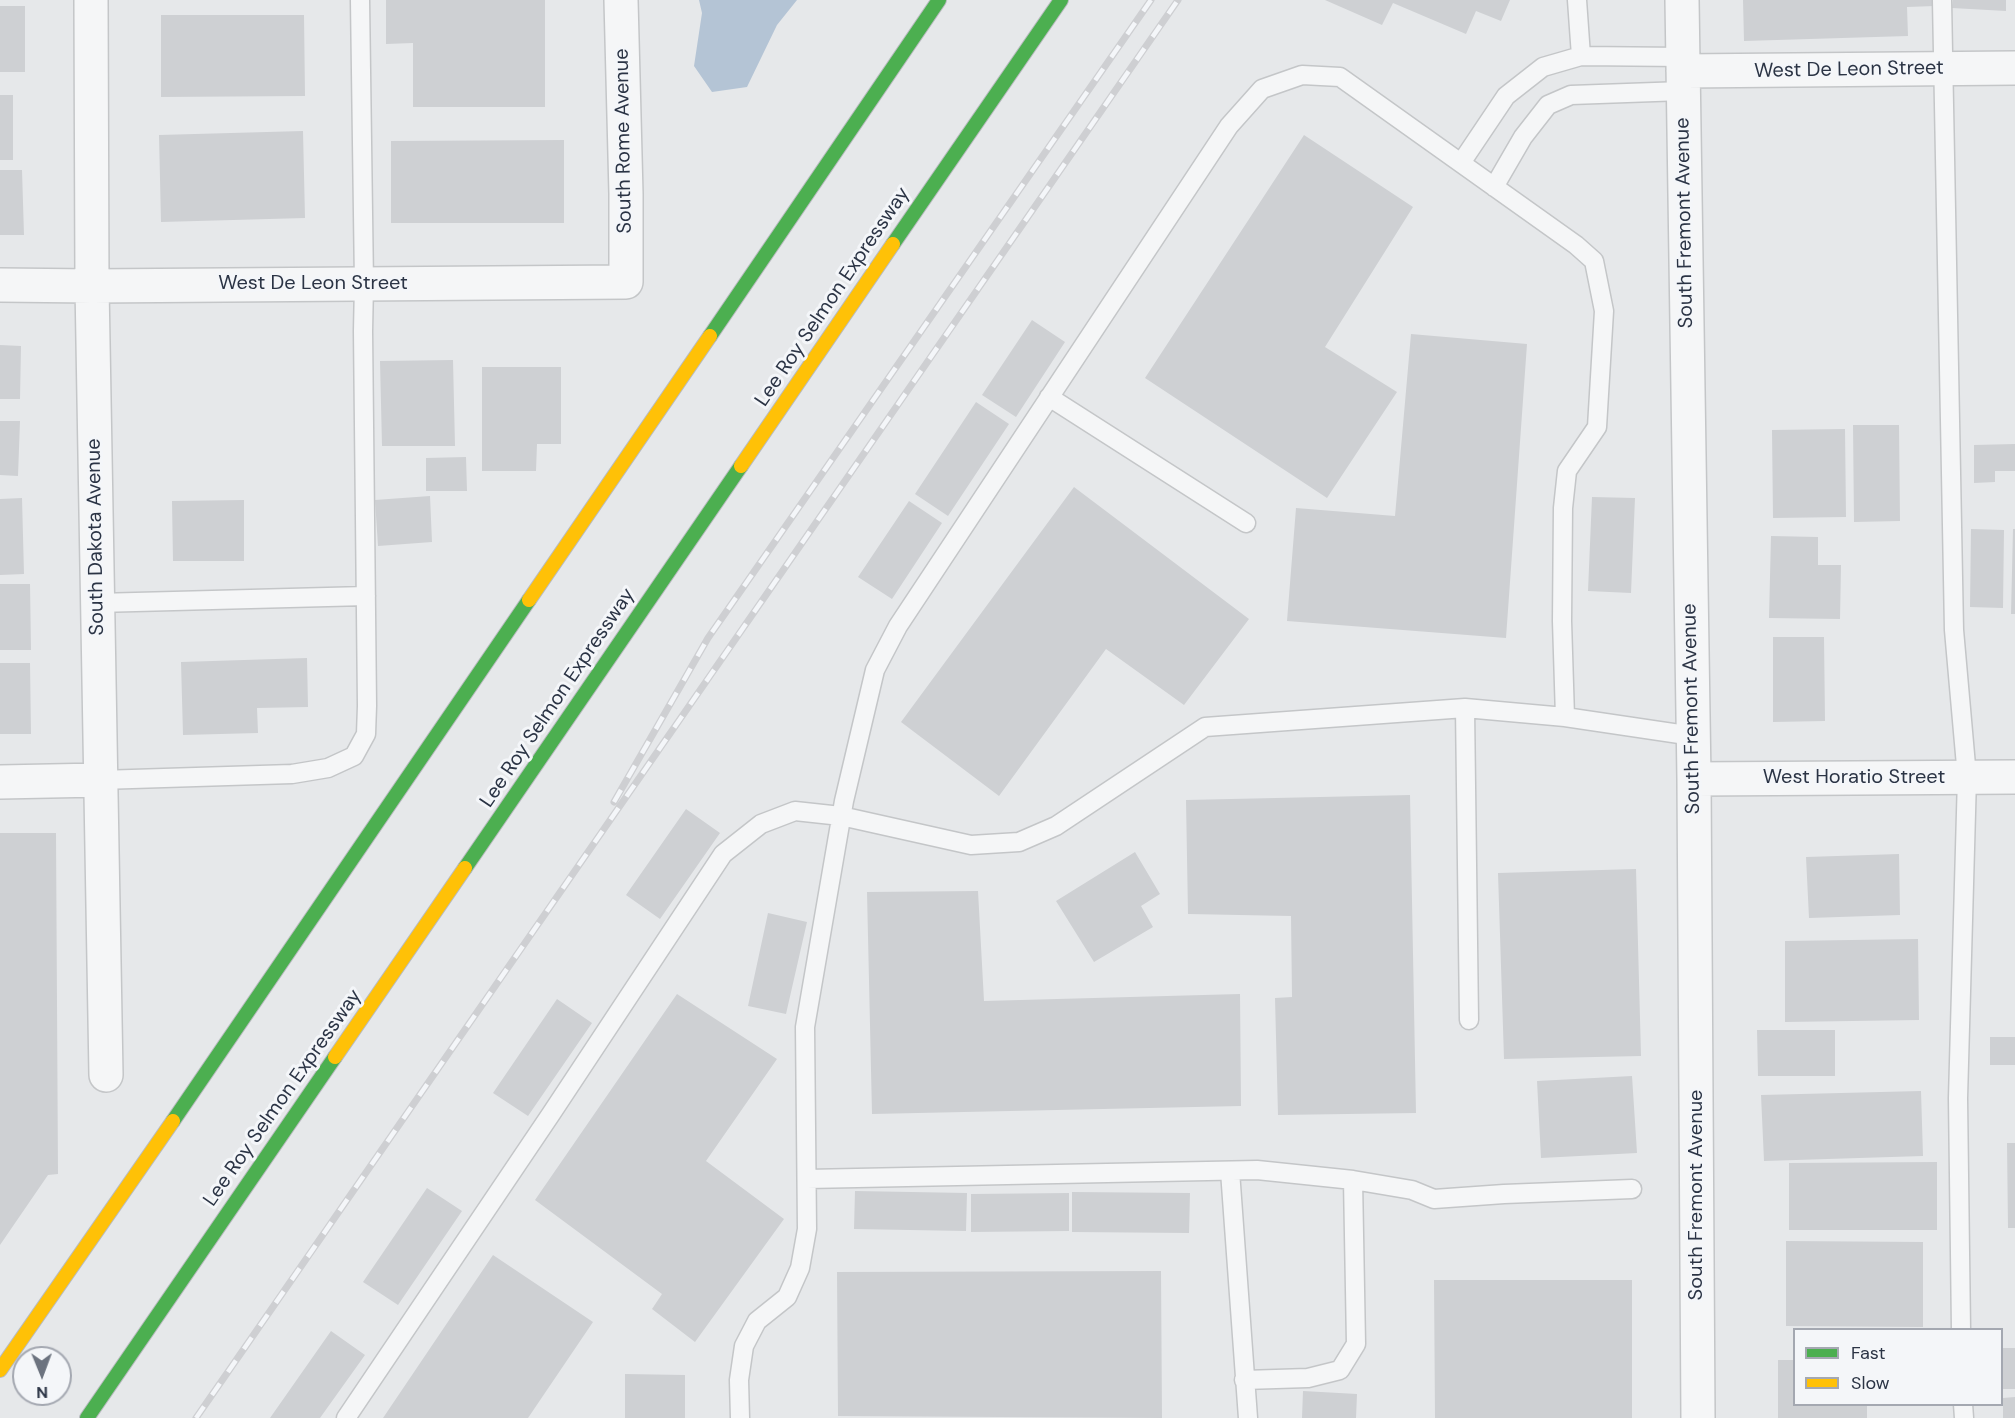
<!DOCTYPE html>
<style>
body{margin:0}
#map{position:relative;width:2015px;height:1418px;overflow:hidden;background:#e6e8ea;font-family:"DM Sans",sans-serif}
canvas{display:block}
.legend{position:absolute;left:1793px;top:1328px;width:210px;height:78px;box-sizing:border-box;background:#f4f6f9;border:2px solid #a4a8b1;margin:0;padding:8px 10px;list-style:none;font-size:18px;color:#2b3445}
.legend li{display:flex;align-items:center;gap:12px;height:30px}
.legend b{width:30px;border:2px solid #a4a8b1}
.north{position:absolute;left:12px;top:1346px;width:60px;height:60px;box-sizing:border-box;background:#f4f6f9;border:2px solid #a4a8b1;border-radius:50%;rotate:179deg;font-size:16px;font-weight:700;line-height:24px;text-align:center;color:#2b3445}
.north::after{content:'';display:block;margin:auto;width:21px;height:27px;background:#6c737f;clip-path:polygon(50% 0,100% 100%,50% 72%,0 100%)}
</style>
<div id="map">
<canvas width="2015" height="1418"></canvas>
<ul class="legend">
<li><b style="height:8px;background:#4caf50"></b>Fast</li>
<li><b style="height:8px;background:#ffc107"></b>Slow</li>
</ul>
<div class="north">N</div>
</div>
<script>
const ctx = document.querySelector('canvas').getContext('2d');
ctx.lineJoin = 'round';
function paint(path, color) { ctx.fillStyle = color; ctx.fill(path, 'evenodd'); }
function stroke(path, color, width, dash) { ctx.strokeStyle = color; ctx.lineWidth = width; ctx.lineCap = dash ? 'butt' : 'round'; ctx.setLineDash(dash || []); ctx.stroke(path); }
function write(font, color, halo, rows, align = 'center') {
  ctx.font = font + ' "DM Sans",sans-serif'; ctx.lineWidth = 6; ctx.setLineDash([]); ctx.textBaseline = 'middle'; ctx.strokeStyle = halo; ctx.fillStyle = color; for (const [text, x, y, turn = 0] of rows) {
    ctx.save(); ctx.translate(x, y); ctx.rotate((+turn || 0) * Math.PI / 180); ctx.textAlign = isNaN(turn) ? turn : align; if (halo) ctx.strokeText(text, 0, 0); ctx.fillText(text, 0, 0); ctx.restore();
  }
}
paint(new Path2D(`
 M 699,0 L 797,0 L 777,25 L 747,87 L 712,92 L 694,66 L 702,13 Z`), '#b4c4d5');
paint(new Path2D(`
 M 386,0 L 545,0 L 545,107 L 413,107 L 413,43 L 386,44 Z
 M 1325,0 L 1510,0 L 1501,21 L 1476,11 L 1466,34 L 1393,3 L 1382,25 Z
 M 1743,0 L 1934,0 L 1935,6 L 1907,7 L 1908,36 L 1744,41 Z
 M 1953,0 L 2006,0 L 2006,11 L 1952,8 Z
 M 0,6 L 25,6 L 25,72 L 0,72 Z
 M 161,15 L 304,15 L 305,96 L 161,97 Z
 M 0,95 L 13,95 L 13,160 L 0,160 Z
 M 303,131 L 305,218 L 161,222 L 159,135 Z
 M 1304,135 L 1413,207 L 1325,347 L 1397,392 L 1327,498 L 1145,378 Z
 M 564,140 L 564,223 L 391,223 L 391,141 Z
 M 0,170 L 22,170 L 24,235 L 0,235 Z
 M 1032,320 L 1065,342 L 1016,417 L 982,395 Z
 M 1411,334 L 1527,344 L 1506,638 L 1287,621 L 1296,508 L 1395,516 Z
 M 0,345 L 21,346 L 20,399 L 0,399 Z
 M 453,360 L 455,446 L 382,446 L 380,361 Z
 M 482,367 L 561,367 L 561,444 L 537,444 L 536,471 L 482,471 Z
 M 976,402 L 1009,424 L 948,516 L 915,494 Z
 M 0,421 L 20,421 L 18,476 L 0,475 Z
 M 1853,425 L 1899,425 L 1900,521 L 1854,522 Z
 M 1845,429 L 1846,517 L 1773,518 L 1772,430 Z
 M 2015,444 L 2015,471 L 1995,471 L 1995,482 L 1974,483 L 1974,445 Z
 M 466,457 L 467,491 L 426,491 L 426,458 Z
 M 1074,487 L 1249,619 L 1184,705 L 1106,649 L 999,796 L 901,722 Z
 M 430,496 L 432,542 L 378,546 L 375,500 Z
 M 1592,497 L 1635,498 L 1631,593 L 1588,591 Z
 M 22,498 L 24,574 L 0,575 L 0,499 Z
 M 244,500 L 244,561 L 173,561 L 172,501 Z
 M 909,501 L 942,523 L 892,599 L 858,577 Z
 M 1971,529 L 2004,530 L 2003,608 L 1970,607 Z
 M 2013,529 L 2015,529 L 2015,614 L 2011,614 Z
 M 1771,536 L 1818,537 L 1818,565 L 1841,565 L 1840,619 L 1769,618 Z
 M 0,584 L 30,584 L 31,650 L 0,650 Z
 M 1773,637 L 1824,637 L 1825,721 L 1773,722 Z
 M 307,658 L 308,707 L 257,708 L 258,733 L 183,735 L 181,662 Z
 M 0,663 L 30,663 L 31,734 L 0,734 Z
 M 1410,795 L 1416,1113 L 1278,1115 L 1275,998 L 1292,997 L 1291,916 L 1188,914 L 1186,800 Z
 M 686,809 L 720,833 L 660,919 L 626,895 Z
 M 0,833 L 56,833 L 58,1174 L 48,1175 L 0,1245 Z
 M 1135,852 L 1160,894 L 1141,906 L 1153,927 L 1094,962 L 1056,901 Z
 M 1899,854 L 1900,915 L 1809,918 L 1806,857 Z
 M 1636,869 L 1641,1056 L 1504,1059 L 1498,873 Z
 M 978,891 L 984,1001 L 1240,994 L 1241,1106 L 872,1114 L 867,892 Z
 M 768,913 L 807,922 L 786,1014 L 748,1006 Z
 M 1918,939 L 1919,1020 L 1785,1022 L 1785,941 Z
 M 677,994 L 777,1059 L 706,1161 L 784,1219 L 695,1342 L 652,1309 L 662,1294 L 535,1200 Z
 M 557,999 L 592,1023 L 528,1116 L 493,1093 Z
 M 1757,1030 L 1835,1030 L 1835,1076 L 1758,1076 Z
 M 1990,1037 L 2015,1037 L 2015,1065 L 1990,1065 Z
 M 1632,1076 L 1637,1153 L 1541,1158 L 1537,1081 Z
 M 1921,1091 L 1923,1156 L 1764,1161 L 1761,1095 Z
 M 2007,1143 L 2015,1143 L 2015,1228 L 2008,1228 Z
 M 1937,1162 L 1937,1230 L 1789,1230 L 1789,1163 Z
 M 427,1188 L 462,1211 L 398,1305 L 363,1282 Z
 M 855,1191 L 967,1193 L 966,1231 L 854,1229 Z
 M 1072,1192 L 1190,1193 L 1189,1233 L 1072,1232 Z
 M 1069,1193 L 1069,1231 L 971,1232 L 971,1194 Z
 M 1786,1241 L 1923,1242 L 1923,1327 L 1786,1326 Z
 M 493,1255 L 593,1322 L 528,1418 L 383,1418 Z
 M 1161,1271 L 1162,1418 L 838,1416 L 837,1272 Z
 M 1434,1280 L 1632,1280 L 1632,1418 L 1435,1418 Z
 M 331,1331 L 365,1355 L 320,1418 L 270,1418 Z
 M 2002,1348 L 2015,1348 L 2015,1389 L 2002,1389 Z
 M 1778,1360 L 1794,1360 L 1794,1404 L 1867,1404 L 1867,1418 L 1778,1418 Z
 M 625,1374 L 685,1375 L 685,1418 L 625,1418 Z
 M 1303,1391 L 1357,1394 L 1356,1418 L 1302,1418 Z
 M 2015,1397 L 2015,1418 L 2003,1418 L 2003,1398 Z`), '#ced0d3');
const lane = new Path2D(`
 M 1577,0 L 1581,56
 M 1942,0 L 1954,630 L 1967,777 L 1958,1098 L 1961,1330
 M 1461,163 L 1506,96 L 1543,67 L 1581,56 L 1683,57
 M 1494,187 L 1523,137 L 1548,105 L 1571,95 L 1683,91
 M 1049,397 L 1246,523
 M 97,603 L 366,596
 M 1465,708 L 1469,1020
 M 100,780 L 292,774 L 328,768 L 354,756 L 366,734 L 367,706 L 363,331 L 364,284 L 360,0
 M 1230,1171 L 1248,1418
 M 807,1179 L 1257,1170 L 1353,1180 L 1412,1190 L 1434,1199 L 1504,1194 L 1632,1189
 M 1244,1380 L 1308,1378 L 1340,1370 L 1356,1344 L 1353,1180
 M 1963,1404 L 1964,1418
 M 346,1418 L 551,1114 L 723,854 L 761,824 L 795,811 L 841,816 L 971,845 L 1019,842 L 1056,826 L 1205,727 L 1465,708 L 1565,717 L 1693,736
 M 740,1418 L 739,1380 L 744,1346 L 757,1321 L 787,1297 L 800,1268 L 807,1229 L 805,1027 L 844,801 L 875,670 L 898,626 L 1229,126 L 1262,89 L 1302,75 L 1340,77 L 1576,245 L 1594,261 L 1604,311 L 1597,427 L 1567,471 L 1563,508 L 1562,621 L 1565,717`);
const street = new Path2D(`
 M 91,0 L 92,286 L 106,1075
 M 1682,0 L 1694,779 L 1698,1418
 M 1683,71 L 2015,68
 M 0,285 L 92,286 L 626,282 L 626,194 L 621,0
 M 1694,779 L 2015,777
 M 0,782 L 100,780`);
const fast = new Path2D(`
 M 893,244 L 1061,0
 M 710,336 L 939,0
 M 465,868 L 741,466
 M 173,1121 L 529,600
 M 87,1418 L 335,1057`);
const slow = new Path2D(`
 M 741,466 L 893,244
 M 529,600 L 710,336
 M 335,1057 L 465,868
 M 0,1370 L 173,1121`);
stroke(lane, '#c4c6c8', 21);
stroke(street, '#c4c6c8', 36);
stroke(fast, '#b8bbbf', 16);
stroke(slow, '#b8bbbf', 16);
stroke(lane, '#f5f6f7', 18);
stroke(street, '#f5f6f7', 33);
stroke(fast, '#4caf50', 14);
stroke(slow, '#ffc107', 14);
const rail = new Path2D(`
 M 614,802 L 708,638 L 1151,0
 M 196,1418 L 1178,0`);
stroke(rail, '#cecfd2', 7);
stroke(rail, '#f4f6f9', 4.5, [14]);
write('20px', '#2b3445', '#f4f6f9', [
 ["West De Leon Street",1849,70,-1],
 ["South Rome Avenue",624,141,-91],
 ["South Fremont Avenue",1685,223,-91],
 ["West De Leon Street",313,284],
 ["Lee Roy Selmon Expressway",833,297,-56],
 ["South Dakota Avenue",96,537,-91],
 ["Lee Roy Selmon Expressway",558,698,-56],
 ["South Fremont Avenue",1692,709,-91],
 ["West Horatio Street",1854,778],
 ["Lee Roy Selmon Expressway",283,1098,-55],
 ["South Fremont Avenue",1697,1195,-90]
]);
</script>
